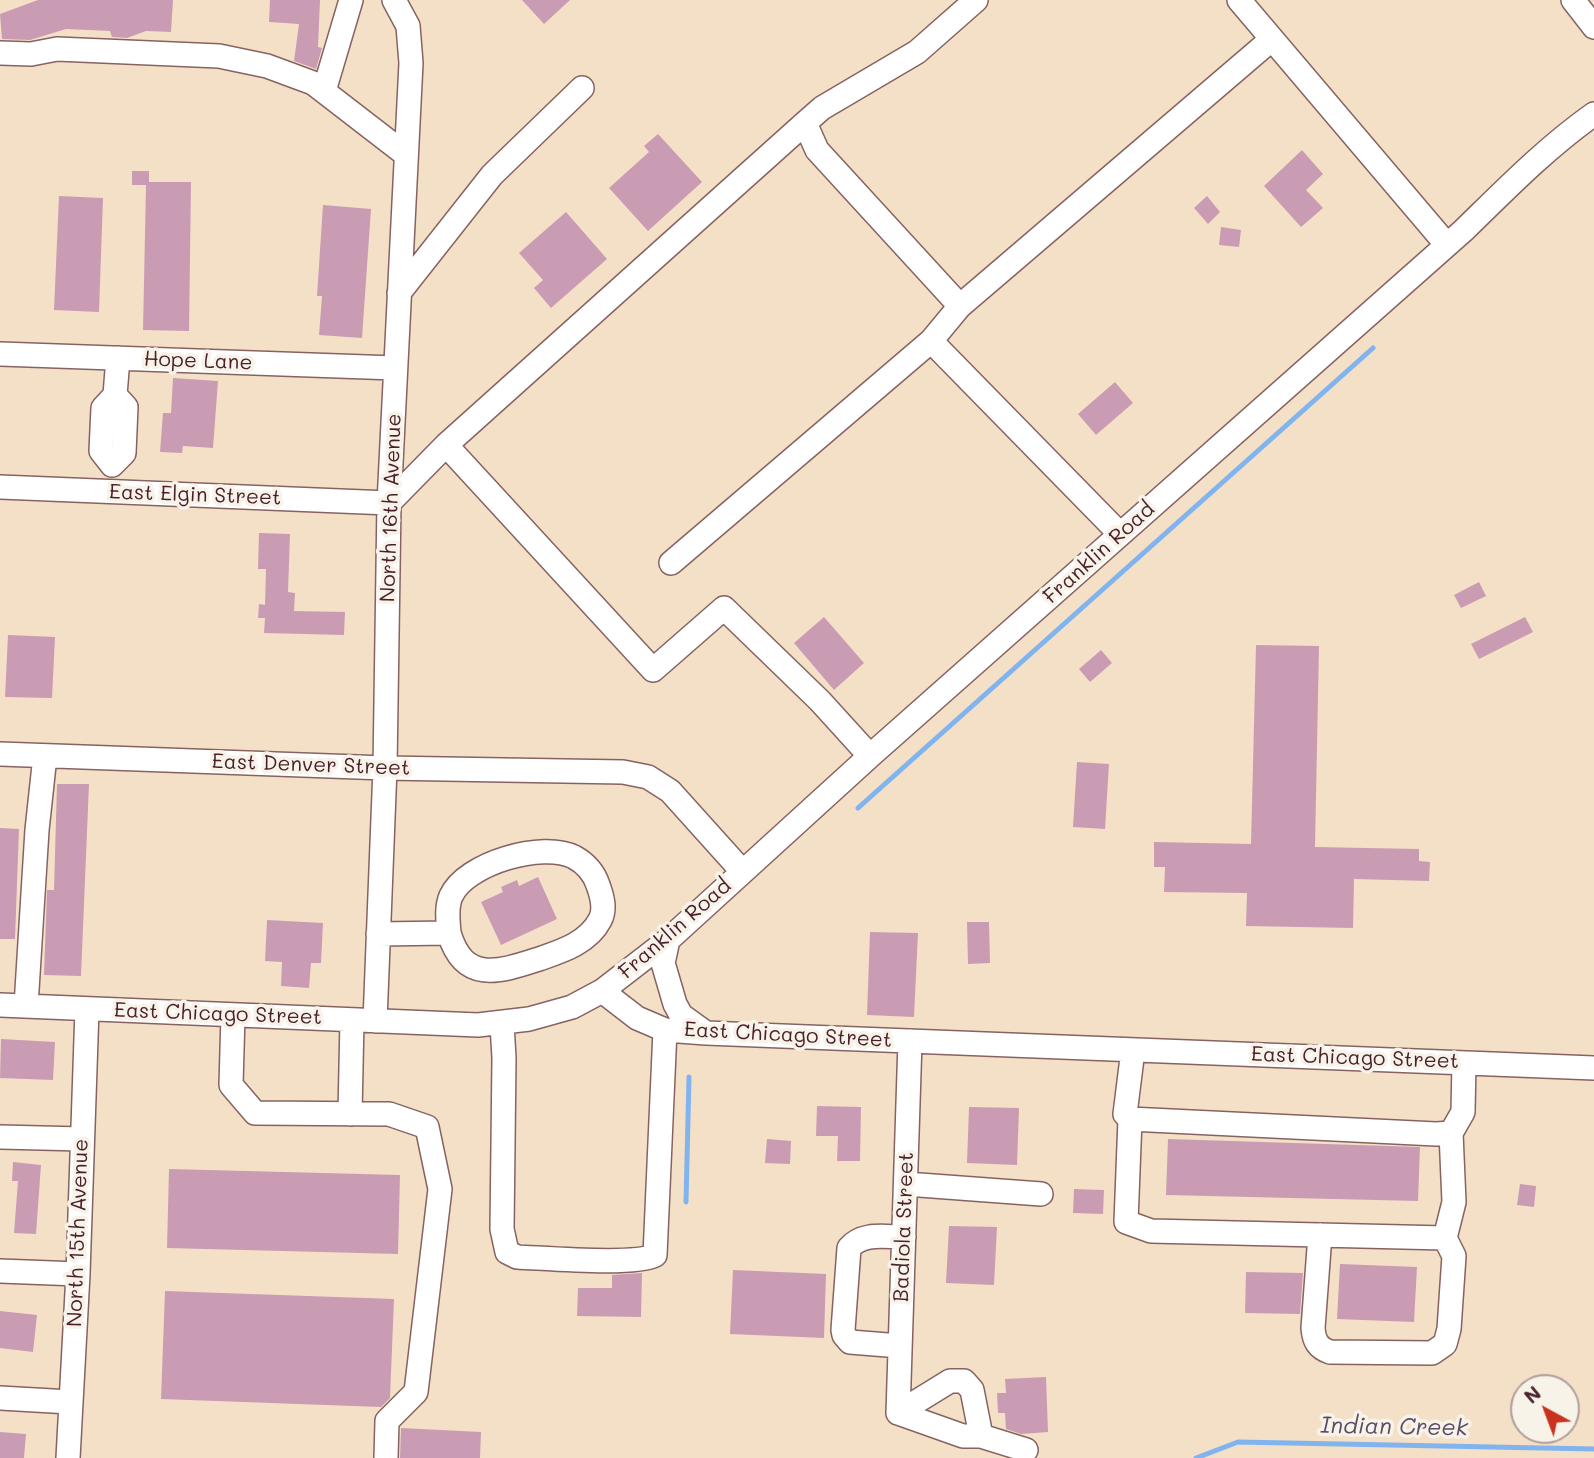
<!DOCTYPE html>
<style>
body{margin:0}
#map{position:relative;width:1594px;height:1458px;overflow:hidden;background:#f4e0c7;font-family:Mali,sans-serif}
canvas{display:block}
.north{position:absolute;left:1510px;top:1374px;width:70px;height:70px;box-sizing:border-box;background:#f7f3e8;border:2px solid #b29e9c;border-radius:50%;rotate:319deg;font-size:19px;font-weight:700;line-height:28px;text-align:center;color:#4a1f2b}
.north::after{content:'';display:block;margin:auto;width:24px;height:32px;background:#c8321e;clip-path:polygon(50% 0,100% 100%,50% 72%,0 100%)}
</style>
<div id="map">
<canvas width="1594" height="1458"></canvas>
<div class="north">N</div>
</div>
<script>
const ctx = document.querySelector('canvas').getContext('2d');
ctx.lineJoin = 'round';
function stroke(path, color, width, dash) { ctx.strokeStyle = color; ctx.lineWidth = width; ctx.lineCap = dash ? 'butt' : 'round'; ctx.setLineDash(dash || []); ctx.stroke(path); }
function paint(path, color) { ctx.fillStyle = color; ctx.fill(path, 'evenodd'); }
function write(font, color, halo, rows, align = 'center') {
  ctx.font = font + ' Mali,sans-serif'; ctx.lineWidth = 7; ctx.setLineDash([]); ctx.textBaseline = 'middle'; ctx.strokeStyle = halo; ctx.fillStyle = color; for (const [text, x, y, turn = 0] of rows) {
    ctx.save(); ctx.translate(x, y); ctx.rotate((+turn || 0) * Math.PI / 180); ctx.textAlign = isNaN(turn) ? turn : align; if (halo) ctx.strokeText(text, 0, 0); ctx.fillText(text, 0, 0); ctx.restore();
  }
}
stroke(new Path2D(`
 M 858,808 L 1373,348
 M 686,1202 L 689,1077
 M 1196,1458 L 1238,1442 L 1594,1449`), '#81b4ee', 5);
paint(new Path2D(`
 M 38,0 L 173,0 L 171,32 L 146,31 L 127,38 L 112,37 L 110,31 L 66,29 L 30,40 L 2,39 L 0,14 Z
 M 270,0 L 320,0 L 318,47 L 322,48 L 316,69 L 294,61 L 299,24 L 269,22 Z
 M 522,0 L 570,0 L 544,24 Z
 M 658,134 L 702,182 L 648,231 L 609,188 L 649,152 L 644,146 Z
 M 1302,150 L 1323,174 L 1306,190 L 1323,208 L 1301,227 L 1264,186 Z
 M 132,171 L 149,171 L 149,182 L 191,182 L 189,331 L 143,330 L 146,185 L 132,185 Z
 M 59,196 L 103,198 L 99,312 L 54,310 Z
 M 1207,196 L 1220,212 L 1208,224 L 1194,208 Z
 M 323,205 L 371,209 L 362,338 L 319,335 L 322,296 L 317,296 Z
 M 566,212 L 607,259 L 551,308 L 534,288 L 543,280 L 519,253 Z
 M 1221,227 L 1241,230 L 1239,247 L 1219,245 Z
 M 173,378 L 218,381 L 213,448 L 183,446 L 182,453 L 160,452 L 163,413 L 171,413 Z
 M 1115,382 L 1133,403 L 1096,435 L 1078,414 Z
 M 259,533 L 290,534 L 288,592 L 295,593 L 294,611 L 345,612 L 344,635 L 264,633 L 265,618 L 258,618 L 259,604 L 265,605 L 266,569 L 258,569 Z
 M 1479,582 L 1486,596 L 1461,608 L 1454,595 Z
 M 824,617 L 864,663 L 834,690 L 794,643 Z
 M 1525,617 L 1533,632 L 1479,659 L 1471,644 Z
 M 8,635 L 55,637 L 52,698 L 5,697 Z
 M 1256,645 L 1319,646 L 1315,847 L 1419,849 L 1419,861 L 1430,862 L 1429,881 L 1354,879 L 1353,928 L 1246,926 L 1247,893 L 1164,892 L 1165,867 L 1154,867 L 1154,842 L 1251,844 Z
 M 1101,650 L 1112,663 L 1090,682 L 1079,669 Z
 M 1077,762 L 1109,764 L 1105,829 L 1073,827 Z
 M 57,784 L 89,784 L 81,976 L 44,975 L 47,890 L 54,890 Z
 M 0,828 L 19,829 L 15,939 L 0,939 Z
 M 538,877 L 557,919 L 501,945 L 481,902 L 503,892 L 501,887 L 517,880 L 519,886 Z
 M 267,920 L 323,923 L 321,963 L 311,963 L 309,988 L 281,986 L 282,962 L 265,961 Z
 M 967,922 L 989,922 L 990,963 L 968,964 Z
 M 870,932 L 918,933 L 914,1017 L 867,1015 Z
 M 1,1039 L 55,1042 L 53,1080 L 0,1078 Z
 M 817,1106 L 861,1107 L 860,1161 L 837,1161 L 838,1136 L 816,1136 Z
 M 969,1107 L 1019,1108 L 1017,1165 L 967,1163 Z
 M 767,1139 L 791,1141 L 790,1164 L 765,1163 Z
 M 1168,1139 L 1420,1147 L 1418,1201 L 1166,1195 Z
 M 13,1162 L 41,1165 L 36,1234 L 14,1233 L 18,1181 L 12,1181 Z
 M 169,1169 L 400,1175 L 398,1254 L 167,1248 Z
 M 1520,1184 L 1536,1186 L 1534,1207 L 1517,1205 Z
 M 1074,1189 L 1104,1190 L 1103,1214 L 1073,1213 Z
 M 949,1226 L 997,1227 L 994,1285 L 946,1283 Z
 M 1340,1264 L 1417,1267 L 1414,1322 L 1337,1319 Z
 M 733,1270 L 826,1274 L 824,1338 L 730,1334 Z
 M 1246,1272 L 1303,1273 L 1300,1314 L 1245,1313 Z
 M 642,1273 L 641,1317 L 577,1316 L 578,1288 L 612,1288 L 612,1275 Z
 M 165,1291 L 394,1299 L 390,1398 L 381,1407 L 161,1399 Z
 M 0,1311 L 37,1315 L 33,1352 L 0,1348 Z
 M 1046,1377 L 1048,1432 L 1021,1434 L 1006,1429 L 1005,1413 L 998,1413 L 997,1393 L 1006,1393 L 1005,1379 Z
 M 401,1428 L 481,1432 L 480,1458 L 400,1458 Z
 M 0,1432 L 26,1434 L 24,1458 L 0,1458 Z`), '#c99cb4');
const minor = new Path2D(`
 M 1239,0 L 1447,245
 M 1573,0 L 1594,27
 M 0,53 L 31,54 L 57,49 L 219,56 L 267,66 L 313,83 L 405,154
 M 324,91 L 351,0
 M 805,123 L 817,150 L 960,306
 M 399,293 L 492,175 L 582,88
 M 931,341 L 960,306 L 1272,39
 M 0,354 L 395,368
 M 115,395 L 126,407 L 124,453 L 112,465 L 101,451 L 103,408 L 115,395 L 118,358
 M 446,445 L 653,670 L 724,608 L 820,701 L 870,756
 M 0,487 L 389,503 L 446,445 L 805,123 L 822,108 L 917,52 L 976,0
 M 671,563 L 931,341 L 1120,534
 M 0,754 L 385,768 L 623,772 L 648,777 L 670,791 L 742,871
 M 378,934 L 449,933 C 448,922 446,907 451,896 C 466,863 543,841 574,857 C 585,863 594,873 598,885 C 602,896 606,909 600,920 C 588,943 562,951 539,959 C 499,972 464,984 449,933
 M 668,940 L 663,963 L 675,1004 L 681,1015 L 706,1033
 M 602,991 L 637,1018 L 665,1030 L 706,1033 L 1594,1068
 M 0,1005 L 478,1025 L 529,1019 L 572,1007 L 602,991 L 668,940 L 870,756 L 1464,230 C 1506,189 1546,148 1594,114
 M 26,1006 L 37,830 L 45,756
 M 233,1015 L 231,1085 L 255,1113 L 389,1114 L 427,1127 L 440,1189 L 416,1392 L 387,1421 L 386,1458
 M 375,1021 L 385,768 L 389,503 L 411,63 L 408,26 L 394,0
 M 502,1024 L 504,1058 L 502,1229 L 507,1252 L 517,1257 C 544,1258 636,1266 655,1255 L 665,1030
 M 1133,1050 L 1125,1114 L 1130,1119 L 1436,1134 L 1451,1133 L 1463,1112 L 1464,1063
 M 350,1114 L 352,1020
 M 1130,1119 L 1126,1222 L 1151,1231 L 1445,1238 L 1454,1202 L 1451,1133
 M 0,1137 L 82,1139
 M 906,1184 L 1041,1194
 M 1320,1235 L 1313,1328 C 1314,1341 1318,1348 1330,1352 L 1432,1353 L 1445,1344 L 1449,1329 L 1454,1256 L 1445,1238
 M 0,1271 L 78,1274
 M 900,1346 L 850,1342 L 844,1335 L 843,1330 L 849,1248 C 863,1232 884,1237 904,1237
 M 0,1398 L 70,1402
 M 898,1413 L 910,1041
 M 898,1413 L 950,1381 L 964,1381 L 972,1390 L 981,1436
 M 898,1413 L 963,1436 L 981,1436 L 1026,1450
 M 68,1458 L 78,1274 L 87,1009`);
stroke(minor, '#866362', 26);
stroke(minor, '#fff', 23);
write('21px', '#4a1f2b', '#f7f3e8', [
 ["Hope Lane",198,361,2],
 ["East Elgin Street",195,495,2],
 ["North 16th Avenue",391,508,-88],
 ["Franklin Road",1099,553,-42],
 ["East Denver Street",311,765,2],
 ["Franklin Road",675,929,-41],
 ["East Chicago Street",218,1014,2],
 ["East Chicago Street",788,1035,3],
 ["East Chicago Street",1355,1058,2],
 ["Badiola Street",904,1227,-88],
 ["North 15th Avenue",78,1233,-88]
]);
write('italic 23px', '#5a4c66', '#f7f3e8', [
 ["Indian Creek",1394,1427,1]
]);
</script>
